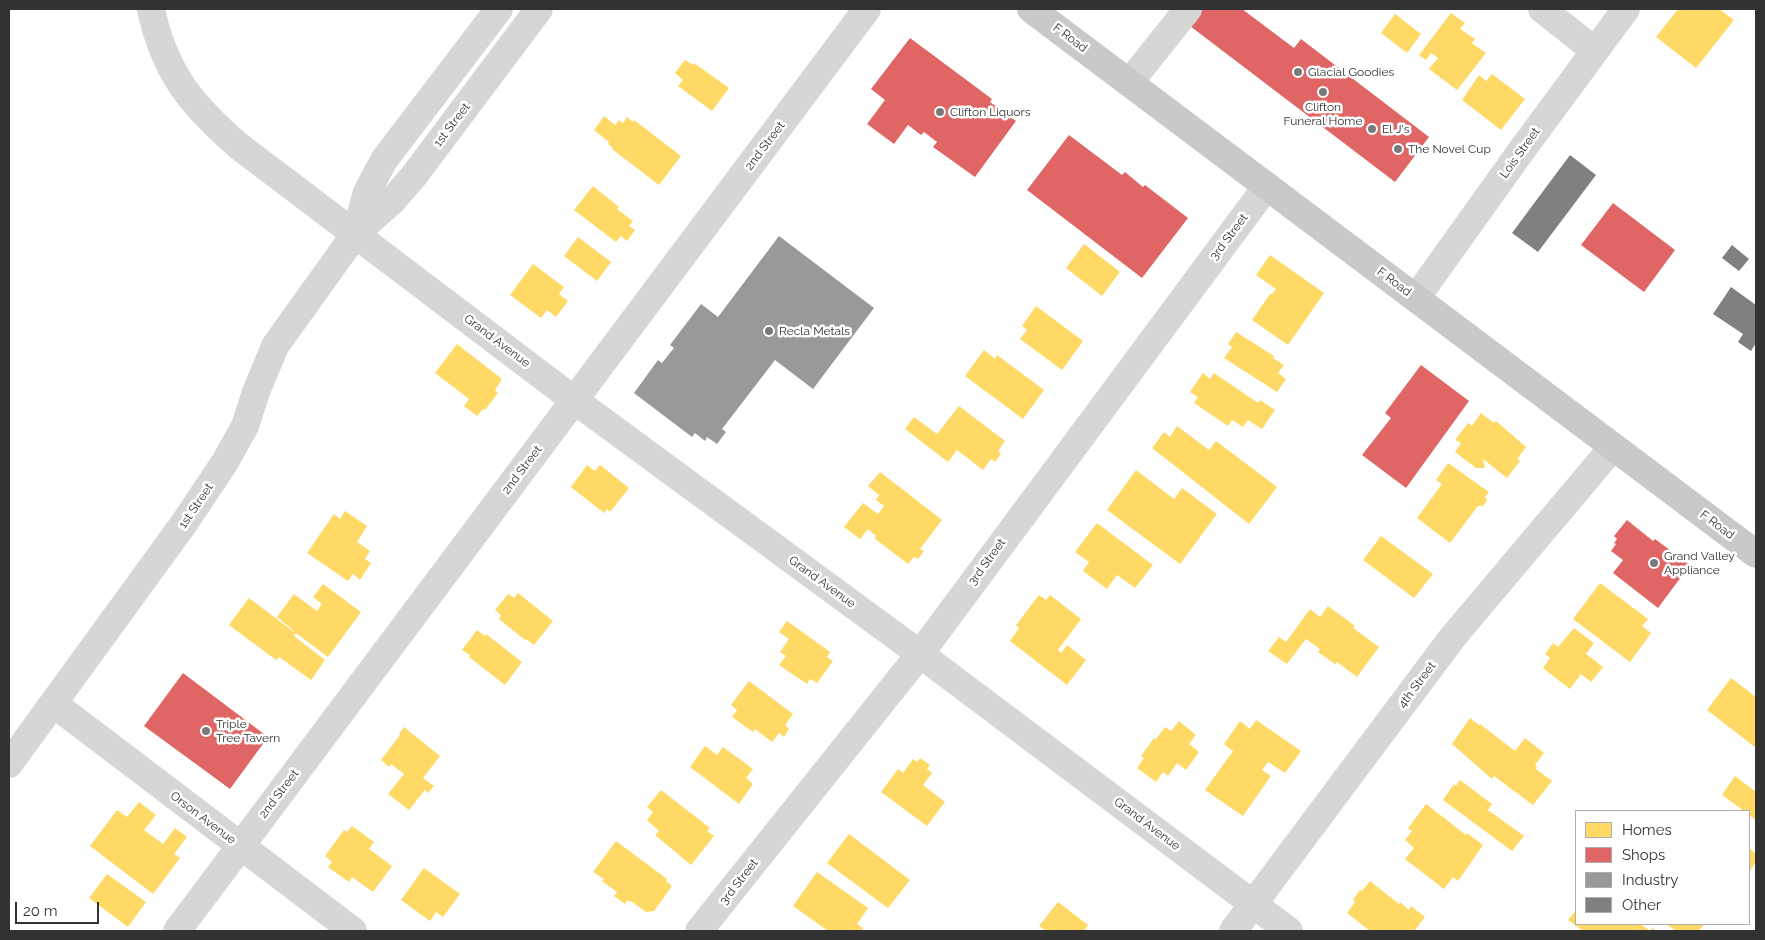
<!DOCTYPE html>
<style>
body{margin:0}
#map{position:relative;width:1765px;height:940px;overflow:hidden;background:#fff;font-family:Raleway,sans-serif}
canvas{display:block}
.frame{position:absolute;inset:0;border:10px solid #323232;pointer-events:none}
.legend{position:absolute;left:1575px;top:810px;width:175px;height:115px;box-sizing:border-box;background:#fff;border:1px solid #adadad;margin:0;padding:6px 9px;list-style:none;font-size:15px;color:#323232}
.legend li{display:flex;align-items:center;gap:10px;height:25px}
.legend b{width:25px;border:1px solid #adadad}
.scale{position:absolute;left:15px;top:902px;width:84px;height:22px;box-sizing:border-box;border:2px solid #323232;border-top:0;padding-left:6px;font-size:15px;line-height:18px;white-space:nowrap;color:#323232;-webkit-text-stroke:4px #fff;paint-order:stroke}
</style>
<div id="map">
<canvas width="1765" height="940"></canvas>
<div class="frame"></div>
<ul class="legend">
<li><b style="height:14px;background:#ffd966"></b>Homes</li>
<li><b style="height:14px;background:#e06666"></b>Shops</li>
<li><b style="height:14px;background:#999"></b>Industry</li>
<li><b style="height:14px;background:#808080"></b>Other</li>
</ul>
<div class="scale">20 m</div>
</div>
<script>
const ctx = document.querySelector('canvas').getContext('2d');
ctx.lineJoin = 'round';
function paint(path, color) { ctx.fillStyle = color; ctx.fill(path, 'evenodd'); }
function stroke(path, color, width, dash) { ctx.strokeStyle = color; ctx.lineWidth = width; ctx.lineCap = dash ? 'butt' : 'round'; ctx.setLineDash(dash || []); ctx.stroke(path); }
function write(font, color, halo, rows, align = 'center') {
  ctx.font = font + ' Raleway,sans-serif'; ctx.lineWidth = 5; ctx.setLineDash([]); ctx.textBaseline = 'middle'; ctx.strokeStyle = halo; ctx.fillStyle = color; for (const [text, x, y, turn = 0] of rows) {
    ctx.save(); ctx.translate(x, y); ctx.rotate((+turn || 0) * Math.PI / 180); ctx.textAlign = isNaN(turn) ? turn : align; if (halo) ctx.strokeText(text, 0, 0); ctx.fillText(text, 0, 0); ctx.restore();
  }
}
paint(new Path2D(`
 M 1678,9 L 1719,9 L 1734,20 L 1696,68 L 1656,37 Z
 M 1451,13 L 1465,23 L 1460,29 L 1475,39 L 1472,43 L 1486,53 L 1457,90 L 1429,69 L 1438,58 L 1431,53 L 1426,60 L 1419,55 Z
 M 1395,14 L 1421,34 L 1407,53 L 1381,33 Z
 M 685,60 L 693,65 L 694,63 L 729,88 L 712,111 L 678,86 L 683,80 L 675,73 Z
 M 1492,74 L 1525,99 L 1501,130 L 1462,100 L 1479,75 L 1486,81 Z
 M 604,116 L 615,125 L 619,120 L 623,123 L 627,117 L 633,122 L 634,120 L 681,156 L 659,185 L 612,149 L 613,148 L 608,144 L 609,142 L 594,130 Z
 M 593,186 L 619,207 L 617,209 L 633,221 L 629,226 L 635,230 L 627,241 L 621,236 L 616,242 L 574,210 Z
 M 578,237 L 611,262 L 597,281 L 564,256 Z
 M 1084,244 L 1120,272 L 1102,296 L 1066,268 Z
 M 1270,255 L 1324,293 L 1288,345 L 1252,320 L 1270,294 L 1271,295 L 1276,289 L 1256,275 Z
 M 533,264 L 564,287 L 559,294 L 568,301 L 556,317 L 547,310 L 541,318 L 510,295 Z
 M 1036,306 L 1083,341 L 1062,370 L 1020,339 L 1027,330 L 1022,326 Z
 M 1236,332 L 1274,356 L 1273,358 L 1284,365 L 1278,373 L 1286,379 L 1277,392 L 1224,358 L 1232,347 L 1228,344 Z
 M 457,344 L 502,379 L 495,390 L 498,393 L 485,410 L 483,409 L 477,416 L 464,406 L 469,399 L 435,373 Z
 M 984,350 L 995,359 L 997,355 L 1044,390 L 1023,419 L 965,376 Z
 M 1203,373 L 1210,379 L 1214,373 L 1258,403 L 1260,400 L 1275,410 L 1262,429 L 1248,420 L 1243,427 L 1232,420 L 1228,426 L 1194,403 L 1198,397 L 1190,392 Z
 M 959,406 L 1005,441 L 998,451 L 1001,454 L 995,462 L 991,459 L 983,470 L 957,450 L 948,462 L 905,429 L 914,417 L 937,434 Z
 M 1481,413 L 1494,423 L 1496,421 L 1526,447 L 1517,459 L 1520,461 L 1507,478 L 1483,459 L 1485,468 L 1476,468 L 1455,452 L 1461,443 L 1455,440 L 1468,423 L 1472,426 Z
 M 1177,426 L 1209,450 L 1216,441 L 1277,487 L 1249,524 L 1152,448 L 1164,432 L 1170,437 Z
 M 1448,463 L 1489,492 L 1485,497 L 1487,500 L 1483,506 L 1478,506 L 1450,543 L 1417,518 L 1442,484 L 1436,480 Z
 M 587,465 L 595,471 L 600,465 L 629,488 L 610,512 L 607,509 L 604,513 L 571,487 Z
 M 1136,470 L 1174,499 L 1182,488 L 1217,514 L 1180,564 L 1107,510 Z
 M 880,472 L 942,520 L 920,549 L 924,551 L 918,559 L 914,557 L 908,564 L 874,538 L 876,536 L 868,529 L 860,539 L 844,527 L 863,503 L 878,514 L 884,506 L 876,500 L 879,495 L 868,486 Z
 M 345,511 L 367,526 L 357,542 L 370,551 L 365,559 L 371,563 L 360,580 L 353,574 L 348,581 L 307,553 L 334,514 L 340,519 Z
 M 1097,523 L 1153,565 L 1135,588 L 1117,575 L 1107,589 L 1083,571 L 1089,562 L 1075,552 Z
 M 1381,536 L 1433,574 L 1414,598 L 1363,560 Z
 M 1600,583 L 1648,619 L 1642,626 L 1651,633 L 1630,662 L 1573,619 Z
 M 323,584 L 361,612 L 328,657 L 296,633 L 294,636 L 325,660 L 311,680 L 279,657 L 276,660 L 229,625 L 249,598 L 294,632 L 294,631 L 277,617 L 294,594 L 317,611 L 322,604 L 313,597 Z
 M 518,593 L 553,621 L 534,645 L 526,639 L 525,640 L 499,619 L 501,615 L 495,610 L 508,594 L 514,598 Z
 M 1039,595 L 1046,600 L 1050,595 L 1081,619 L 1058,650 L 1061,653 L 1067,645 L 1086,660 L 1067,685 L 1010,641 L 1019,628 L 1016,625 Z
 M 1328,606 L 1355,626 L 1353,628 L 1379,647 L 1357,677 L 1337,662 L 1335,664 L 1318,652 L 1320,649 L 1306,639 L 1287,664 L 1268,651 L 1279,637 L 1286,642 L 1310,609 L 1320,617 Z
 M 787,621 L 830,652 L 827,657 L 833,661 L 817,683 L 810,679 L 807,684 L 779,665 L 786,656 L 780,652 L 789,639 L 779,632 Z
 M 1574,628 L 1594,643 L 1586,654 L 1603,667 L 1591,682 L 1581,674 L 1570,689 L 1543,668 L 1550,658 L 1545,654 L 1553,643 L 1558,647 Z
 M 477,630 L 485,636 L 486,634 L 522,662 L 505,685 L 469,657 L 470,655 L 462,650 Z
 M 1731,678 L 1756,697 L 1756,748 L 1707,710 Z
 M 749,681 L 793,714 L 785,725 L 789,729 L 784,737 L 779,733 L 772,742 L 755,729 L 753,732 L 732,717 L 737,710 L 731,705 Z
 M 1470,718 L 1479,725 L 1480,724 L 1515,751 L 1525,738 L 1544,753 L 1535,765 L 1537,767 L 1536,769 L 1552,781 L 1533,805 L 1494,776 L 1492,779 L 1452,744 Z
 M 1256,720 L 1301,751 L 1285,773 L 1268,762 L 1262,770 L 1271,776 L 1243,816 L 1205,790 L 1233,751 L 1224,744 L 1240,721 L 1250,729 Z
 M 1179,721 L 1196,735 L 1189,744 L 1199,752 L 1186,770 L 1177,763 L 1168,776 L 1163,772 L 1156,782 L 1137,768 L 1144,758 L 1141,756 L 1154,738 L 1156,739 L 1165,727 L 1171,731 Z
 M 404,727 L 440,756 L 423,778 L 434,786 L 428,793 L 425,790 L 409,810 L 388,794 L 404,774 L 391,764 L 389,767 L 381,760 L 400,735 L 399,734 Z
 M 705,746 L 717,755 L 723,747 L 753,769 L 746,778 L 753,784 L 739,804 L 690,767 Z
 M 920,758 L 930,765 L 927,769 L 932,773 L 923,785 L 945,802 L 927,826 L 881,792 L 898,769 L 903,773 L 913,759 L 917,762 Z
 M 1735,776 L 1756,792 L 1756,820 L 1749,815 L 1749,811 L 1744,811 L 1722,795 Z
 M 1460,780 L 1492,804 L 1488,810 L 1524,836 L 1512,851 L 1443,800 L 1454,784 L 1456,786 Z
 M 661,790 L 710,828 L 707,831 L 714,836 L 691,865 L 655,835 L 659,831 L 647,820 L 653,812 L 647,807 Z
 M 139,802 L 156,815 L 144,830 L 163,844 L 175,828 L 187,837 L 174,854 L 180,858 L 153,894 L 90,846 L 117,810 L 127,817 Z
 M 1426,804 L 1466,835 L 1467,833 L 1483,845 L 1458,881 L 1453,877 L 1444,889 L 1405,859 L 1414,848 L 1405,840 L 1412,831 L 1408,828 Z
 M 352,826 L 374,842 L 369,849 L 392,866 L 373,892 L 352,877 L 349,882 L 328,867 L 332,862 L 325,856 L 344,830 L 347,832 Z
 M 849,834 L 910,880 L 888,908 L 827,863 Z
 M 616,841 L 667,879 L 666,881 L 672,886 L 654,911 L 646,912 L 631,901 L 630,902 L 627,900 L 625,904 L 614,896 L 617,892 L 602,881 L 604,879 L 593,872 Z
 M 1749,848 L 1756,854 L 1756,862 L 1749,872 Z
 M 424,868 L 460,894 L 443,917 L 436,912 L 430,921 L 401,900 Z
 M 817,872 L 868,908 L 857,924 L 863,928 L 861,931 L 828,931 L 793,906 Z
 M 107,874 L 146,902 L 128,927 L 89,898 Z
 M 1370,881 L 1399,904 L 1400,902 L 1409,910 L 1411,906 L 1425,917 L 1415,930 L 1370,931 L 1347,913 L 1355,902 L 1353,900 L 1360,890 L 1362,891 Z
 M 1058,902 L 1088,925 L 1084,931 L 1046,931 L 1039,926 Z
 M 1576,910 L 1576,924 L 1644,924 L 1642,925 L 1650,931 L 1652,928 L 1657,931 L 1583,931 L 1568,920 Z
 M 1666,924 L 1704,924 L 1699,931 L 1676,931 Z`), '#ffd966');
paint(new Path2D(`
 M 1203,9 L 1242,9 L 1294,48 L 1301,39 L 1429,137 L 1395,182 L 1190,26 Z
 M 910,38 L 992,99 L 990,102 L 1016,121 L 975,177 L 933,147 L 937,142 L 924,132 L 921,135 L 908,125 L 894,144 L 867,124 L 885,100 L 871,89 Z
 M 1069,135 L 1122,175 L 1125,172 L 1143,187 L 1145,185 L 1188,218 L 1142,278 L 1027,190 Z
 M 1613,203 L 1675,250 L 1644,292 L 1581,245 Z
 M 1421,365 L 1469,401 L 1406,488 L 1362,455 L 1391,418 L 1385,413 Z
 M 1627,520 L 1653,541 L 1655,539 L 1690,565 L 1658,608 L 1613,573 L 1623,560 L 1611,551 L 1616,544 L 1614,543 L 1617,539 L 1614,536 Z
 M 183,673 L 268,737 L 230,789 L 144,726 Z`), '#e06666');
paint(new Path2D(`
 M 779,236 L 874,308 L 813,389 L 775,360 L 722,429 L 726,432 L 717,444 L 707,437 L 705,441 L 695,433 L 692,437 L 634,393 L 658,360 L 662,363 L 674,348 L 670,345 L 701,304 L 718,317 Z`), '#999');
paint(new Path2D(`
 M 1570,155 L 1596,175 L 1538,252 L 1512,233 Z
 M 1732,245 L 1749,259 L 1739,271 L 1722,258 Z
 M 1731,287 L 1756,305 L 1756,343 L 1751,351 L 1738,342 L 1743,334 L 1713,314 Z`), '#808080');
stroke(new Path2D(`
 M 151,9 C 164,72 192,106 240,147 L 574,400 L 920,654 L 1289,931
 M 1542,9 L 1595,51
 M 1129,83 L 1188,9
 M 356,233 L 367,192 L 384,160 L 499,9
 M 1416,298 L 1524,147 L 1626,9
 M 54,704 L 353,931
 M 9,764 L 185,522 L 225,462 L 245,426 L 256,392 L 275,346 L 356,233 L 392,201 L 413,177 L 539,9
 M 177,931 L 867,9
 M 699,931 L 920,654 L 1267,186
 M 1233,931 L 1452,638 L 1613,447`), '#d6d6d6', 28);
stroke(new Path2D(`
 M 1031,9 L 1756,554`), '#c9c9c9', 28);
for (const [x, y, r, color] of [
 [1298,72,5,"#7a7a7a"],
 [1323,92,5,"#7a7a7a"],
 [940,112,5,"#7a7a7a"],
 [1372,129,5,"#7a7a7a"],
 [1398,149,5,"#7a7a7a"],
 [769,331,5,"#7a7a7a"],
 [1654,563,5,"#7a7a7a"],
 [206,731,5,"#7a7a7a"]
]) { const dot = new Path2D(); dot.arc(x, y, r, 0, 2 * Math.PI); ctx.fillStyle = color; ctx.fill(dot); stroke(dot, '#fff', 2); }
write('12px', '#323232', '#fff', [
 ["F Road",1070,38,37],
 ["1st Street",452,125,-53],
 ["2nd Street",765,146,-53],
 ["Lois Street",1520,153,-54],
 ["3rd Street",1229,237,-53],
 ["F Road",1394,282,37],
 ["Grand Avenue",497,341,37],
 ["2nd Street",522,470,-53],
 ["1st Street",196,506,-56],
 ["F Road",1717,525,37],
 ["3rd Street",987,562,-54],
 ["Grand Avenue",822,582,36],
 ["4th Street",1417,685,-53],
 ["2nd Street",279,794,-53],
 ["Orson Avenue",203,818,37],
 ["Grand Avenue",1147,824,37],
 ["3rd Street",739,882,-52]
]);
write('12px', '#323232', '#fff', [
 ["Glacial Goodies",1308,72],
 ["Clifton",1323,107,"center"],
 ["Funeral Home",1323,121,"center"],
 ["Clifton Liquors",950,112],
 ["El J's",1382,129],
 ["The Novel Cup",1408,149],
 ["Recla Metals",779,331],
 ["Grand Valley",1664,556],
 ["Appliance",1664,570],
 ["Triple",216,724],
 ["Tree Tavern",216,738]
], 'left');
</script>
